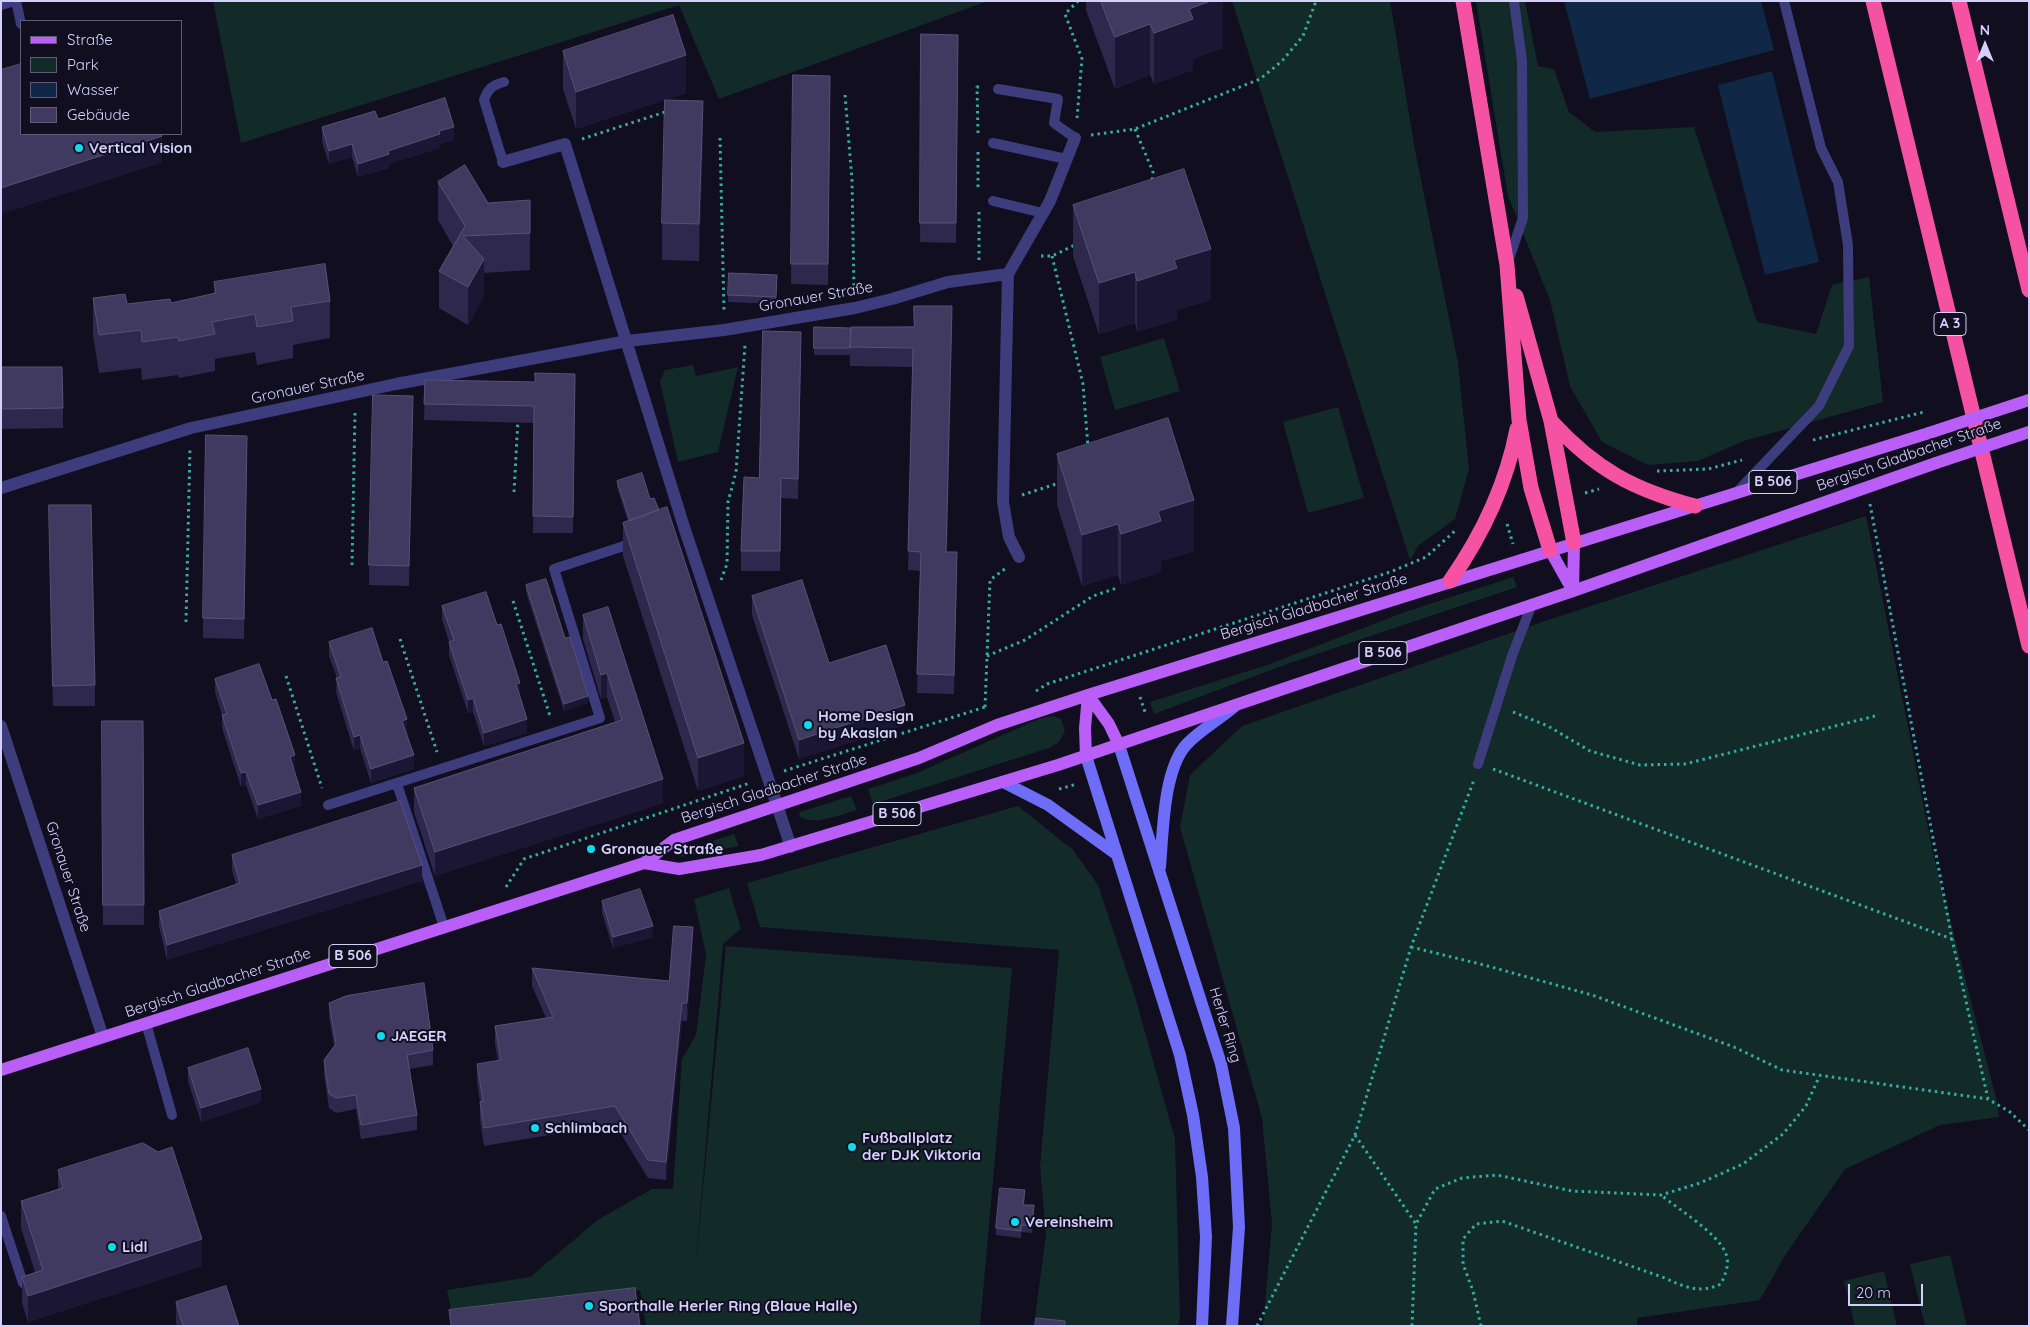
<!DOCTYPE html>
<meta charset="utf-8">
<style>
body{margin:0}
#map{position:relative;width:2030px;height:1327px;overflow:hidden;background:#110e20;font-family:Quicksand,sans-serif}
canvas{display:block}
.frame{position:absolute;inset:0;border:2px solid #d4d0fc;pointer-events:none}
.legend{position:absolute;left:20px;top:20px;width:162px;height:115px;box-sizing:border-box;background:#110e20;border:1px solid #5f5c78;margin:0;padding:6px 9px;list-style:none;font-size:15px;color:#d4d0fc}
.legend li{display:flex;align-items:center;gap:10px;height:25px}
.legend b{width:25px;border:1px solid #5f5c78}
.north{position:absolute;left:1960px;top:20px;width:50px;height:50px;-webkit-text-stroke:4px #110e20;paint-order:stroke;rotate:0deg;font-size:14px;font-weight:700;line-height:20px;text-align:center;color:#d4d0fc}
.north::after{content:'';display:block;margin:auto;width:18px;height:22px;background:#d4d0fc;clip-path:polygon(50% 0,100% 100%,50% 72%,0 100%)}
.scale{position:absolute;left:1848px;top:1284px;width:75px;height:22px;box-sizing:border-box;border:2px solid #d4d0fc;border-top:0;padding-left:6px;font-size:15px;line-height:18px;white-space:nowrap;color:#d4d0fc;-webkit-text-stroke:4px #110e20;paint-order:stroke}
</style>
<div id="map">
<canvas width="2030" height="1327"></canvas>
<div class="frame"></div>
<ul class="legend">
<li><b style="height:6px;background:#b95ef6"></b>Straße</li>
<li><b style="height:14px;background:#122a28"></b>Park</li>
<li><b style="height:14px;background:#112746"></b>Wasser</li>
<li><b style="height:14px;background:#403a60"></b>Gebäude</li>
</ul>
<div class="north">N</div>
<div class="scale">20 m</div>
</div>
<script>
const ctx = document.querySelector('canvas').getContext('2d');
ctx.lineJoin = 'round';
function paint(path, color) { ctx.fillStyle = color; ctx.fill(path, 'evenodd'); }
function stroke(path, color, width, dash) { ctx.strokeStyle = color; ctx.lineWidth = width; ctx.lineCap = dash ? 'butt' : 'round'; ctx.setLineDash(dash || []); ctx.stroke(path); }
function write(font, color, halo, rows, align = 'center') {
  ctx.font = font + ' Quicksand,sans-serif'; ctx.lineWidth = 4; ctx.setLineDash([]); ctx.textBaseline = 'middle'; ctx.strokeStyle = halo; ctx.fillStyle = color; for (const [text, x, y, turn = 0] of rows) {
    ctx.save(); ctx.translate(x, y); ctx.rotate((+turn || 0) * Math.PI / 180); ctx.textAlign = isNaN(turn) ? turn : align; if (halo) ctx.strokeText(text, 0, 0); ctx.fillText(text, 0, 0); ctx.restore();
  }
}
paint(new Path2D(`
 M 213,1 L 988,1 L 719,99 L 679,5 L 241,143 Z
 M 1232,1 L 1390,1 L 1415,150 L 1458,363 L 1469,469 L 1455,519 L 1418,546 L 1410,560 Z
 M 1476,1 L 1525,1 L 1538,66 L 1554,69 L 1569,112 L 1595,132 L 1694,127 L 1757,322 L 1816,334 L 1832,285 L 1869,277 L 1883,402 L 1744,441 L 1698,461 L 1648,465 L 1602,442 L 1570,386 L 1550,300 L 1508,196 Z
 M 1164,338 L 1180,391 L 1115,410 L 1100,357 Z
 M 693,365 L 696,376 L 738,367 L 718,452 L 678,462 L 660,381 L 665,370 Z
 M 1338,407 L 1364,498 L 1308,513 L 1283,422 Z
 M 1866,516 L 1933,853 L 1996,1098 L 1999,1117 L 1940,1125 L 1845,1169 L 1784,1257 L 1760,1300 L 1637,1318 L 1637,1326 L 1263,1326 L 1272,1224 L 1262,1118 L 1180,827 L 1190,775 L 1242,726 L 1539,623 Z
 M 1513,577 L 1517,587 L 1290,663 L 1154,714 L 1150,702 L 1267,665 L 1405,612 Z
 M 1054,716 L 1061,719 L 1065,731 L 1058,743 L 1049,748 L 873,804 L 868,789 L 917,773 L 1041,718 Z
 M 851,796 L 857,810 C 841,814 814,827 799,816 L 800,812 Z
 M 1018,806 L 1073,850 L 1098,885 L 1134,993 L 1175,1139 L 1180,1316 L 1178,1326 L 1071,1326 L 1035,1317 L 1046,1235 L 1040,1166 L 1059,950 L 760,927 L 747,883 Z
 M 734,834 L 739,846 L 681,857 L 681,851 Z
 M 729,888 L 741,929 L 723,944 L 695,1272 L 726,946 L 1012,968 L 980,1326 L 646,1326 L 640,1290 L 449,1317 L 451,1310 L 447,1290 L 530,1277 L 599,1219 L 652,1189 L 673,1189 L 682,1059 L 696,1035 L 706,955 L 694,899 Z
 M 1950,1255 L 1967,1326 L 1925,1326 L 1910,1264 Z
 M 1884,1271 L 1897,1326 L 1855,1326 L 1844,1281 Z`), '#122a28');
paint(new Path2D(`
 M 1564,1 L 1761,1 L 1774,50 L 1590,99 Z
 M 1772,71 L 1819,262 L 1765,275 L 1718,85 Z`), '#112746');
stroke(new Path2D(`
 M 845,95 L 852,180 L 854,289
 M 1077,118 L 1082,59 L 1065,14 L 1078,1
 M 1135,129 L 1153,172 L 1152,182
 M 978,133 L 977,87 L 982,87
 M 1091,135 L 1135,129 L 1260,79 L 1282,61 L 1303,36 L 1316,1
 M 720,138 L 724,311
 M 582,139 L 668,111
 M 978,152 L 978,191
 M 979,212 L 979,261
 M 1041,256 L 1052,256 L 1077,244
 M 1052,256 L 1083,384 L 1088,447
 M 1813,440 L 1924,412
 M 1657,471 L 1708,469 L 1742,460
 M 514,492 L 518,419
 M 1585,493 L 1599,489
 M 1022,495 L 1059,483
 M 1870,504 L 1952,939 L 1988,1099
 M 1507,524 L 1513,544
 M 352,565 L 355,412
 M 721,580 L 727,564 L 728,502 L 736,472 L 745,345
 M 513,601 L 550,716
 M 186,622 L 190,448
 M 400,639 L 437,752
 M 987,656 L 1025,640 L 1093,596 L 1117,588
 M 286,676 L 322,788
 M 1036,691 L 1047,684 L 1390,572 L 1426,557 L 1457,529
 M 1140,697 L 1146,715
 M 985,707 L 990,580 L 1006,568
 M 1513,712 L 1548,726 L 1590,751 L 1640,765 L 1685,764 L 1879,715
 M 1493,769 L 1952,939
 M 784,771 L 985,707
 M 1059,789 L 1077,784
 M 506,887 L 524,859 L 750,783
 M 1411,947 L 1484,965 L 1592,995 L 1734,1047 L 1782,1070 L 1988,1099 L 2010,1112 L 2029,1130
 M 1355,1135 L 1416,1224
 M 1257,1326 L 1355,1135 L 1411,947 L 1474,780
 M 1412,1326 L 1416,1224 L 1435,1189 L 1462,1178 L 1497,1175 L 1572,1191 L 1661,1195 L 1700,1183 L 1743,1164 L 1783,1134 L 1806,1106 L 1819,1077
 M 1481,1326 L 1473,1291 L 1463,1264 L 1463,1239 L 1476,1224 L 1502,1221 L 1665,1278 C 1684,1287 1700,1294 1721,1284 C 1725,1275 1730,1264 1726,1254 C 1719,1234 1678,1209 1661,1195`), '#35aca2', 3, [2.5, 4]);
stroke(new Path2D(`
 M 16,1 L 21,24
 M 998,89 L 1058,99 L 1054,123 L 1075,138
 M 993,143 L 1066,159
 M 503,162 L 484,100 C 488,89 492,85 504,82
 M 993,201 L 1043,213
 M 1508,262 L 1523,218 L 1522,61 L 1514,1
 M 1736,493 L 1819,406 L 1849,346 L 1848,245 L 1838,182 L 1821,148 L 1784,1
 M 1478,764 L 1512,656 L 1532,604
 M 397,784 L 444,927
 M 328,805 L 600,718 L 554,569 L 636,542
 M 146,1023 L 172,1115
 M 1,1216 L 23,1283`), '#3d3c7d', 10);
stroke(new Path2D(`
 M 1,4 L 11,1
 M 503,162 L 565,144 L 684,527 L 791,847
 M 1,488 L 191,428 L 396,384 L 627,341 L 724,330 L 855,308 L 892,299 L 948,282 L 1008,274
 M 1019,557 L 1009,537 L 1003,502 L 1008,274 L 1050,201 L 1075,138
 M 1,726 L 103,1037`), '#3d3c7d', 12);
stroke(new Path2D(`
 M 1119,745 L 1221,1064 L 1234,1128 L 1239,1227 L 1232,1326
 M 1086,756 L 1180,1055 L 1193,1115 L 1202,1177 L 1206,1237 L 1202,1326
 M 1003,782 L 1048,805 L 1116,854
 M 1160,867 C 1163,834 1163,769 1187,744 C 1200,730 1220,719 1235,706`), '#6d6df7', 12);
stroke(new Path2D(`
 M 1550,550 L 1573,591
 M 1573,591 L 1574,543
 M 1088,695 L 1109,724 L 1119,745
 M 1086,756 L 1085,728 L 1088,695
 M 644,863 L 679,869 L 761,855 L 1058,765 L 1573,591 L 1936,463
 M 1,1070 L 644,863 L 674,840 L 919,758 L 997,725 L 1088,695 L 1929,433`), '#b95ef6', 12);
stroke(new Path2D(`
 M 1463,1 L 1507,265 L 1519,420 L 1531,488 L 1550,550
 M 1873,1 L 2029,646
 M 1959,1 L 2029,290
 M 1516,296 L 1551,421 L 1574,543
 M 1552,422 C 1595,469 1634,490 1695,506
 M 1450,581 C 1483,534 1506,486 1517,429`), '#f552a4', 15);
stroke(new Path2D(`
 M 1929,433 L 2029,400
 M 1936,463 L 2029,432`), '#b95ef6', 12);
paint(new Path2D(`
 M 1086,1 L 1223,1 L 1223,48 L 1193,59 L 1193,70 L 1154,84 L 1150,75 L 1115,89 L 1086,10 Z
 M 921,34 L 958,35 L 956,243 L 920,242 Z
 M 563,51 L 686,93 L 576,129 L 563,89 Z
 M 793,75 L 830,76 L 828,285 L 791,284 Z
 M 378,119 L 454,140 L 440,144 L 440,148 L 389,164 L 389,168 L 358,177 L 352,157 L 329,164 L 322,141 L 322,127 Z
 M 703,138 L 699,261 L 662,260 L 662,223 Z
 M 438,182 L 488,203 L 530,200 L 530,270 L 484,273 L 484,296 L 468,325 L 439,308 L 439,271 L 453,246 L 438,220 Z
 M 1073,205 L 1211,300 L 1177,310 L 1177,320 L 1137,332 L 1135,323 L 1099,334 L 1073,256 Z
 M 729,273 L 777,275 L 776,304 L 728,302 Z
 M 214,282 L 330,301 L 330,338 L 293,345 L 293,358 L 257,365 L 255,352 L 215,359 L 215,371 L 179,378 L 178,375 L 142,380 L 141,368 L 99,373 L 93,335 L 93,298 L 127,304 L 171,303 L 214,294 Z
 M 952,325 L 947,552 L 957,572 L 954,694 L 917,693 L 920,571 L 908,570 L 913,367 L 850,366 L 850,355 L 814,355 L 814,327 L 851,328 Z
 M 801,352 L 798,499 L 781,498 L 780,571 L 741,571 L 741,551 L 759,478 Z
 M 1,367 L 63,408 L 63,428 L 1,429 Z
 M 575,374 L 573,533 L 533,533 L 534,423 L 424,420 L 425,380 L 535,382 Z
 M 413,416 L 409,586 L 369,585 L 369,565 Z
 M 1057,454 L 1194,551 L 1161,561 L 1161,572 L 1121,585 L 1118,575 L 1082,586 L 1057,505 Z
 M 247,456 L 244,639 L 203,638 L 203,618 Z
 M 617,481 L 744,776 L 698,791 L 623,556 L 623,523 L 628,521 L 617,487 Z
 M 49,505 L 95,685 L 95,706 L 53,706 Z
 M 526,585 L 588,703 L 564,711 L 526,592 Z
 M 752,596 L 829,663 L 905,725 L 799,759 L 752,615 Z
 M 442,606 L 520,696 L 527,733 L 484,746 L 473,712 L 468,713 L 449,655 L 449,642 L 442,619 Z
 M 583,615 L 663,803 L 435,876 L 414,812 L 414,788 L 615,722 L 607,697 L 601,699 L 583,639 Z
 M 329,642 L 407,733 L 414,769 L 371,783 L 360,748 L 354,751 L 336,692 L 337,678 L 329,656 Z
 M 215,679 L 295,769 L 294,769 L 301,806 L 258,819 L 246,785 L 241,787 L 222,728 L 222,715 L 215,692 Z
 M 102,721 L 143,721 L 144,925 L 103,925 Z
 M 232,855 L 422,881 L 167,960 L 159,926 L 159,911 L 236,884 L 232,870 Z
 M 602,901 L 653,937 L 613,948 L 602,913 Z
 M 693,946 L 687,1021 L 682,1021 L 666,1180 L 648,1178 L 615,1124 L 484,1146 L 480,1120 L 480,1102 L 477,1082 L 477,1064 L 498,1061 L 495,1044 L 495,1026 L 546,1018 L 532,986 L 532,968 L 669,981 Z
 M 329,1003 L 433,1050 L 433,1065 L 409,1069 L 417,1115 L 417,1130 L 361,1139 L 356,1109 L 336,1113 L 329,1108 L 324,1075 L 324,1060 L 334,1046 L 329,1017 Z
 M 188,1068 L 261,1102 L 201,1122 L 188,1081 Z
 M 58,1170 L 202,1266 L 28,1322 L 22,1303 L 22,1277 L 35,1272 L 21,1228 L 21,1201 L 58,1189 Z
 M 1025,1197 L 1024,1205 L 1034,1212 L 1032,1233 L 1021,1232 L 1021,1238 L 996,1235 L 996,1228 Z
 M 176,1302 L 239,1326 L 177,1326 L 176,1323 Z`), '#2e284d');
paint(new Path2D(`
 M 1211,1 L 1223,1 L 1223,48 L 1193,59 L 1193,70 L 1154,84 L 1154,33 L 1189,9 Z
 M 1150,24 L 1150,75 L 1115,89 L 1115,37 Z
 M 686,55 L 686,93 L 576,129 L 576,92 Z
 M 703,101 L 703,138 L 699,261 L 699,224 Z
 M 454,127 L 454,140 L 440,144 L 440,148 L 389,164 L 389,168 L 358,177 L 358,164 L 388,151 L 439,131 Z
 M 162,136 L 162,163 L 1,214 L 1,188 Z
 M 352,144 L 352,157 L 329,164 L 329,151 Z
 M 1211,249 L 1211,300 L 1177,310 L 1177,320 L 1137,332 L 1137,281 L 1174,260 Z
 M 484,259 L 484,296 L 468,325 L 468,287 Z
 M 1135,272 L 1135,323 L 1099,334 L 1099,283 Z
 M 952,306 L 952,325 L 946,572 L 946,552 Z
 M 801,332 L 801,352 L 798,499 L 798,479 Z
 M 413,396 L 413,416 L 409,586 L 409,566 Z
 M 1194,500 L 1194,551 L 1161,561 L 1161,572 L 1121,585 L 1121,534 L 1158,511 Z
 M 1118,524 L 1118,575 L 1082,586 L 1082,535 Z
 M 957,552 L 957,572 L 954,694 L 954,675 Z
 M 607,673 L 607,697 L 601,699 L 601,675 Z
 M 520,683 L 520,696 L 516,684 Z
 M 588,696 L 588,703 L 564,711 L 564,704 Z
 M 473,698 L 473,712 L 468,713 L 468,700 Z
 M 905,705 L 905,725 L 799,759 L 799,740 Z
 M 407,719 L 407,733 L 402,734 L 402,721 Z
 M 527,719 L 527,733 L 484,746 L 484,733 Z
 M 360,735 L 360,748 L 354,751 L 354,737 Z
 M 744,743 L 744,776 L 698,791 L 698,758 Z
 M 295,755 L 295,769 L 290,771 L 290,757 Z
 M 414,755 L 414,769 L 371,783 L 371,769 Z
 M 246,772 L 246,785 L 241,787 L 241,773 Z
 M 663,779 L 663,803 L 435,876 L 435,852 Z
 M 301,792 L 301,806 L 258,819 L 258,805 Z
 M 422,865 L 422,881 L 167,960 L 167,945 Z
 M 653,926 L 653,937 L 613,948 L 613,937 Z
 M 693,927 L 693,946 L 687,1021 L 687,1003 Z
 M 682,1003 L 682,1021 L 666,1180 L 666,1162 Z
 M 261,1089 L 261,1102 L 201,1122 L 201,1108 Z
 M 1034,1205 L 1034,1212 L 1032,1233 L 1032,1226 Z
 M 202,1239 L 202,1266 L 28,1322 L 28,1296 Z`), '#1b1633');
const building = new Path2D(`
 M 1101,1 L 1211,1 L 1189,9 L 1193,19 L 1154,33 L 1150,24 L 1115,37 Z
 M 673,15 L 686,55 L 576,92 L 563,51 Z
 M 921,34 L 958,35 L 956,223 L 920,223 Z
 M 21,64 L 21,134 L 161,134 L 162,136 L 1,188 L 1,70 Z
 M 793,75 L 830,76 L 828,264 L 791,264 Z
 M 445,98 L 454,127 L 439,131 L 440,134 L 388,151 L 389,154 L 358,164 L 352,144 L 329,151 L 322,127 L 375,111 L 378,119 Z
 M 665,100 L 703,101 L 699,224 L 662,223 Z
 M 465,165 L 488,203 L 530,200 L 530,233 L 463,236 L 484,259 L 468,287 L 439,271 L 465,226 L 438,182 Z
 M 1184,169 L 1211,249 L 1174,260 L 1177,268 L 1137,281 L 1135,272 L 1099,283 L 1073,205 Z
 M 325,264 L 330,301 L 291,307 L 293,321 L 257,327 L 255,314 L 212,322 L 215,334 L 179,341 L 178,337 L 142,342 L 141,330 L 99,335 L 93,298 L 125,294 L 127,304 L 170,299 L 171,303 L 216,293 L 214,282 Z
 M 729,273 L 777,275 L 776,297 L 728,295 Z
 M 914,306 L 952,306 L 946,552 L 957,552 L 954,675 L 917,674 L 921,552 L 908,551 L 913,348 L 850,347 L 851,327 L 914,327 Z
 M 814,327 L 851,328 L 850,348 L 814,348 Z
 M 763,331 L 801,332 L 798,479 L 781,478 L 780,551 L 741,551 L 744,477 L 759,478 Z
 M 1,367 L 62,367 L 63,408 L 1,409 Z
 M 535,373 L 575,374 L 573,517 L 533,516 L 534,406 L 424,404 L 425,380 L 535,382 Z
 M 373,395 L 413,396 L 409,566 L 369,565 Z
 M 1168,418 L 1194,500 L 1158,511 L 1161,521 L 1121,534 L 1118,524 L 1082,535 L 1057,454 Z
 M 206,435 L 247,436 L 244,619 L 203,618 Z
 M 642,473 L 650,499 L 654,498 L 659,510 L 630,521 L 617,481 Z
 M 49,505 L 91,505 L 95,685 L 53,686 Z
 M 667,507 L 744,743 L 698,758 L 623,523 Z
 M 546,579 L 565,638 L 570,637 L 588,696 L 564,704 L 526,585 Z
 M 802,580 L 829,663 L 886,645 L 905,705 L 799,740 L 752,596 Z
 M 486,592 L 497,625 L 501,624 L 520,683 L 516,684 L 527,719 L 484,733 L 473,698 L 468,700 L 449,642 L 454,640 L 442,606 Z
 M 608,607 L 663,779 L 435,852 L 414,788 L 622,720 L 607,673 L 601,675 L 583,615 Z
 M 372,628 L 383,662 L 387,661 L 407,719 L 402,721 L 414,755 L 371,769 L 360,735 L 354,737 L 336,678 L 341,677 L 329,642 Z
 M 259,664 L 272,700 L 276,699 L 295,755 L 290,757 L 301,792 L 258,805 L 246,772 L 241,773 L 222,715 L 227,714 L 215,679 Z
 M 102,721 L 143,721 L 144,905 L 103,905 Z
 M 400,801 L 422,865 L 167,945 L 159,911 L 240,883 L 232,855 Z
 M 640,889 L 653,926 L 613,937 L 602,901 Z
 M 674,926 L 693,927 L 687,1003 L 682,1003 L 666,1162 L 648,1160 L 615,1106 L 484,1128 L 480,1102 L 483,1101 L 477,1064 L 501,1060 L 495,1026 L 553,1017 L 532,968 L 669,981 Z
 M 424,983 L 433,1050 L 407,1055 L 417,1115 L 361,1125 L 356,1095 L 336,1098 L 329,1094 L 324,1060 L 336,1044 L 329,1003 L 346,996 Z
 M 248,1048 L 261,1089 L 201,1108 L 188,1068 Z
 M 143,1143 L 158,1152 L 172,1147 L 202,1239 L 28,1296 L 22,1277 L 43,1270 L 21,1201 L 63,1188 L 58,1170 Z
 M 1000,1188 L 1025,1190 L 1023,1205 L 1034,1205 L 1032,1226 L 1021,1225 L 1021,1231 L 996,1228 Z
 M 226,1286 L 239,1326 L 183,1326 L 176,1302 Z
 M 635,1288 L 640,1326 L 451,1326 L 449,1310 Z
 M 1036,1318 L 1065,1321 L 1065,1326 L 1035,1326 Z`);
paint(building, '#403a60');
stroke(building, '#575178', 1);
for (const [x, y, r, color] of [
 [79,148,5,"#0edaeb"],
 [808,725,5,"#0edaeb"],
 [591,849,5,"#0edaeb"],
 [381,1036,5,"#0edaeb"],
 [535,1128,5,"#0edaeb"],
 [852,1147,5,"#0edaeb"],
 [1015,1222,5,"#0edaeb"],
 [112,1247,5,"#0edaeb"],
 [589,1306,5,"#0edaeb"]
]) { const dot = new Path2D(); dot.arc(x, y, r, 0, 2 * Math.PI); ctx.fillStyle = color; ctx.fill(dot); stroke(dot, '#110e20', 2); }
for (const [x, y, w] of [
 [1950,324,32],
 [1773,482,48],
 [1383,653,48],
 [897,814,48],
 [353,956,48]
]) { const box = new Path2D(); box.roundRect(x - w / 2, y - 11.5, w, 23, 4); ctx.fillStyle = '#110e20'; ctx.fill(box); stroke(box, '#d4d0fc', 1); }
write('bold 14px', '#d4d0fc', null, [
 ["A 3",1950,324],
 ["B 506",1773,482],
 ["B 506",1383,653],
 ["B 506",897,814],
 ["B 506",353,956]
]);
write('bold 15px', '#d4d0fc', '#110e20', [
 ["Vertical Vision",89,148],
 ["Home Design",818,716],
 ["by Akaslan",818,733],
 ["Gronauer Straße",601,849],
 ["JAEGER",391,1036],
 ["Schlimbach",545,1128],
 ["Fußballplatz",862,1138],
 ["der DJK Viktoria",862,1155],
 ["Vereinsheim",1025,1222],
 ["Lidl",122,1247],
 ["Sporthalle Herler Ring (Blaue Halle)",599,1306]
], 'left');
write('15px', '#d4d0fc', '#110e20', [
 ["Gronauer Straße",816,297,-10],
 ["Gronauer Straße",308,387,-12],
 ["Bergisch Gladbacher Straße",1909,455,-19],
 ["Bergisch Gladbacher Straße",1314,607,-17],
 ["Bergisch Gladbacher Straße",774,789,-18],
 ["Gronauer Straße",68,877,72],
 ["Bergisch Gladbacher Straße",218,983,-18],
 ["Herler Ring",1225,1025,73]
]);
</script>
